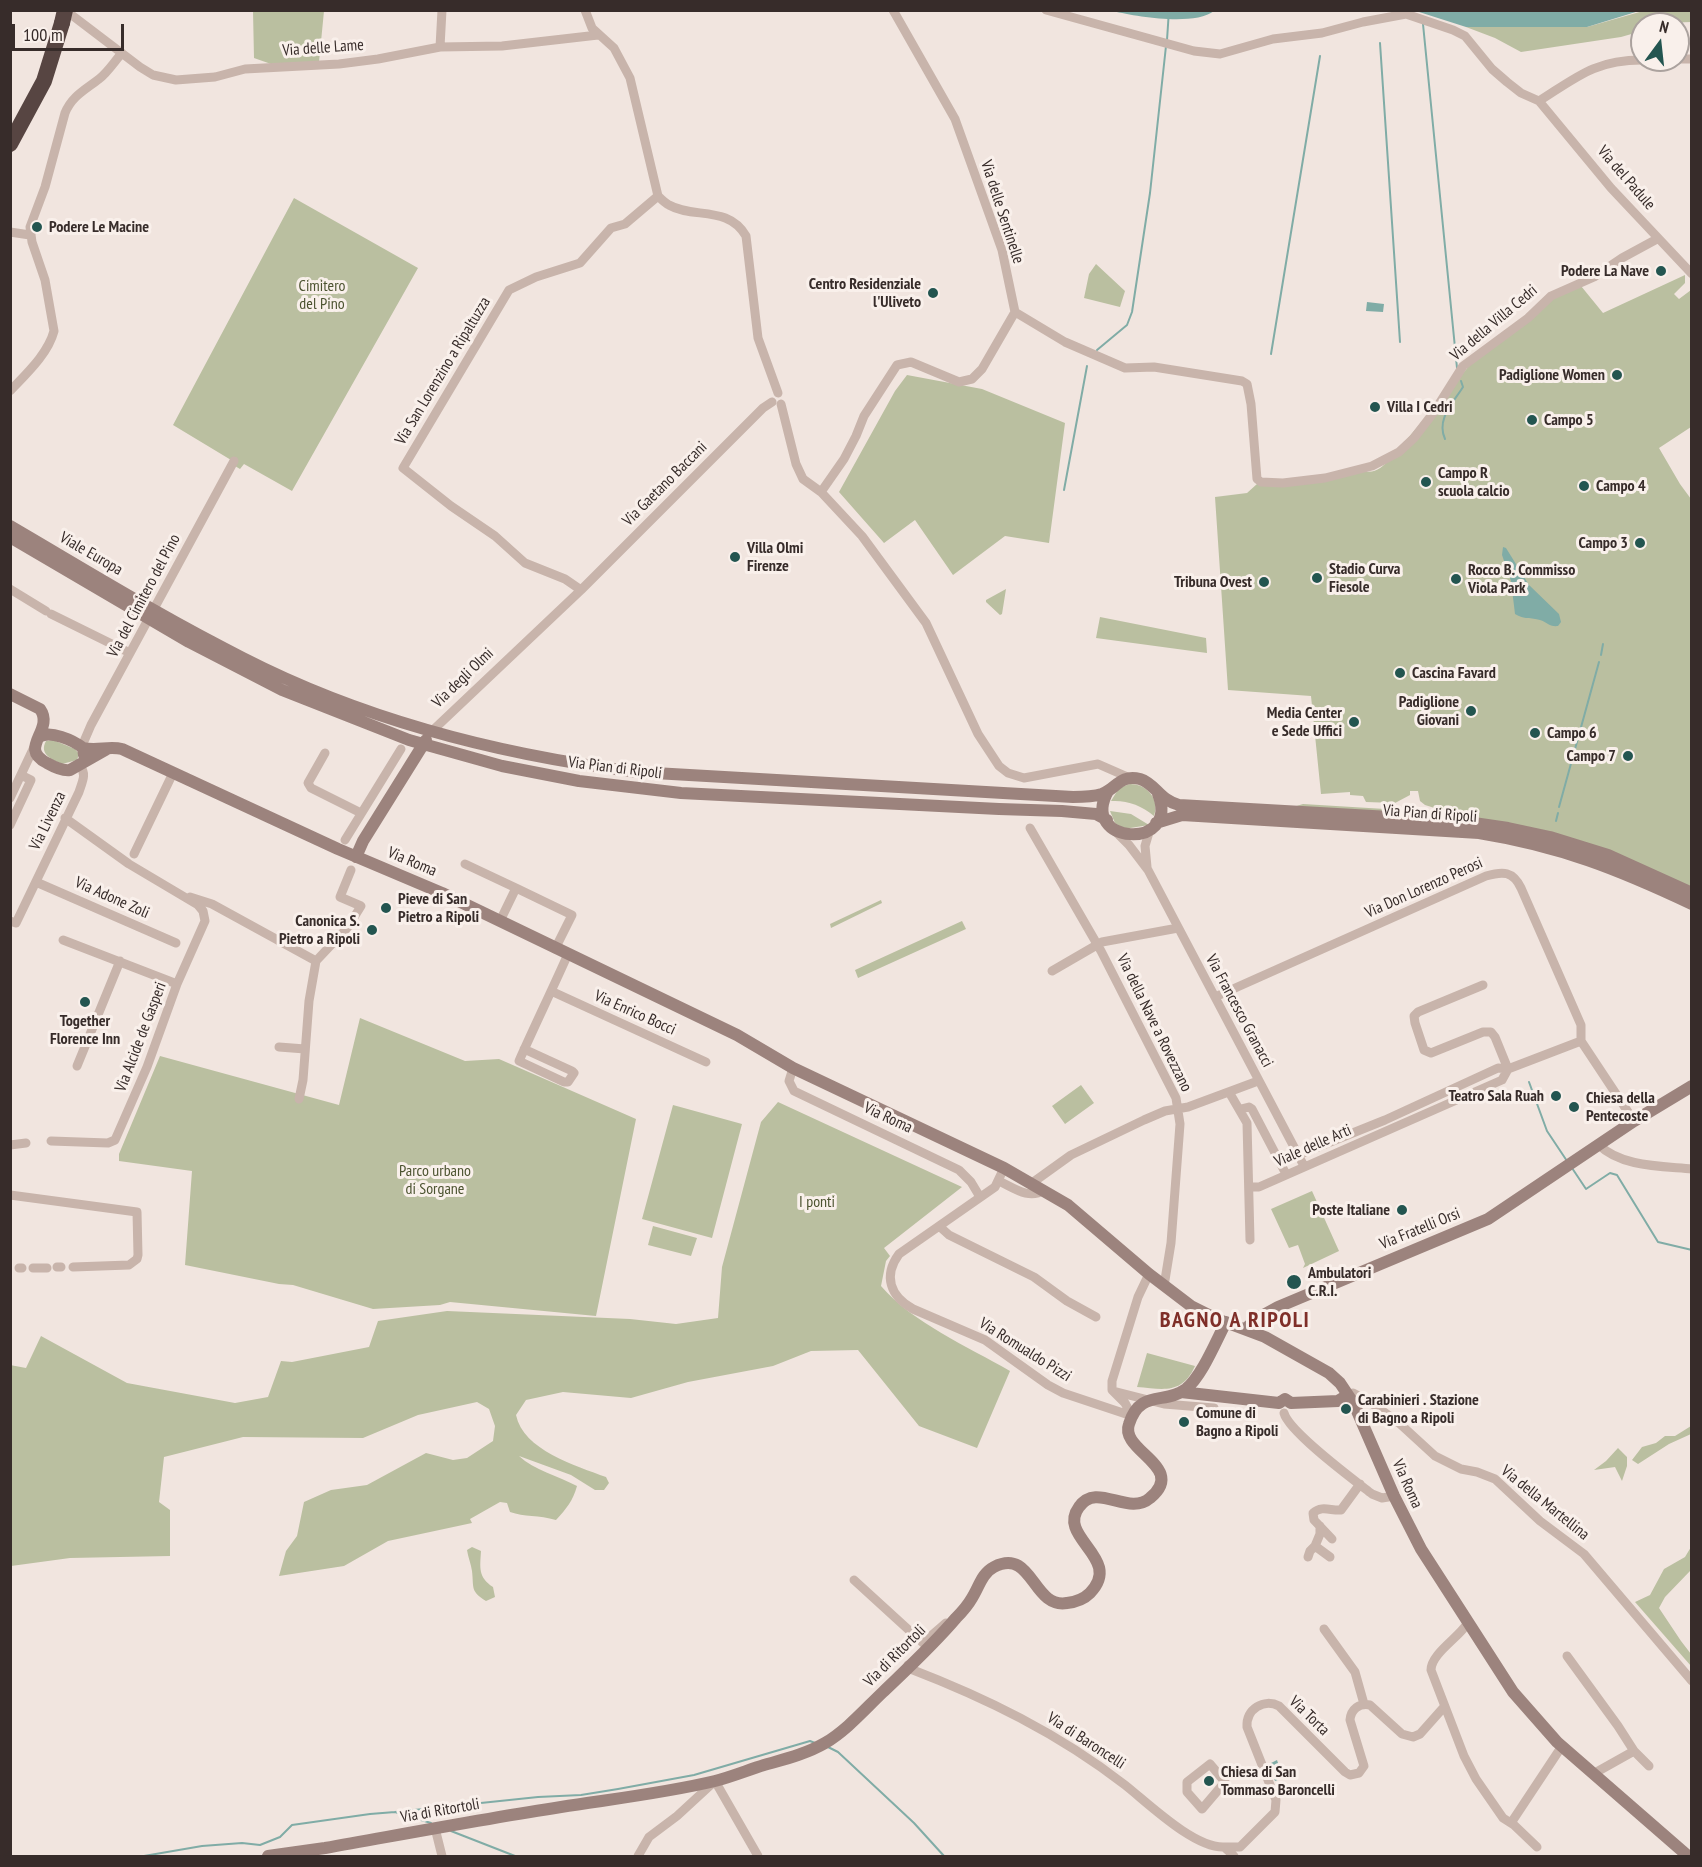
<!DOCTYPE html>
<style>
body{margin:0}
#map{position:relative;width:1702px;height:1867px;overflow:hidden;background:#f1e5df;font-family:"PT Sans Narrow",sans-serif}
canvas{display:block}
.frame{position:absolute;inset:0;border:12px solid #372c2a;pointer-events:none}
.north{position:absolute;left:1630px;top:12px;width:60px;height:60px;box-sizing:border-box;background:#f9f0eb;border:2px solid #aba29e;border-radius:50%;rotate:15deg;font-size:16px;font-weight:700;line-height:24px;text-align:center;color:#372c2a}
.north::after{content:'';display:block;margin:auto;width:21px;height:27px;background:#235550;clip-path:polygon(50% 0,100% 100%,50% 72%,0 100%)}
.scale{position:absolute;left:12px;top:24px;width:112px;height:27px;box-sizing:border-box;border:3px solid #372c2a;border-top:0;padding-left:8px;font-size:18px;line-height:21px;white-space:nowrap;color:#372c2a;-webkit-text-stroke:4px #f9f0eb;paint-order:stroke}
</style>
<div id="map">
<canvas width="1702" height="1867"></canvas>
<div class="frame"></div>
<div class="north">N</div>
<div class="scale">100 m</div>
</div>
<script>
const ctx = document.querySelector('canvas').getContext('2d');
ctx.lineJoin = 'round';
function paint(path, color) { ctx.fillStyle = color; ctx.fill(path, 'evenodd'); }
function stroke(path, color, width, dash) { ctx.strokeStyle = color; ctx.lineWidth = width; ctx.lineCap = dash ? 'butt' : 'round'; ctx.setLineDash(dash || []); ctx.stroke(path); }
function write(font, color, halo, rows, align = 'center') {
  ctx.font = font + ' "PT Sans Narrow",sans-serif'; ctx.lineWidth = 6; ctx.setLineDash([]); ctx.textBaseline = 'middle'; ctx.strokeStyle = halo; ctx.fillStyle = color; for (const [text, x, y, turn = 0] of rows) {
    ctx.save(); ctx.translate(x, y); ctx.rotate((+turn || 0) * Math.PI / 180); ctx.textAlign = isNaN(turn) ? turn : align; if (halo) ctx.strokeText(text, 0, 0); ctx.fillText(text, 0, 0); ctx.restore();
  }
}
paint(new Path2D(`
 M 253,11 L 324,11 L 319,62 L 271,64 L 254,58 Z
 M 1643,11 L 1691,11 L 1691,22 L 1642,24 L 1642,31 L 1621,37 L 1521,52 L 1495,38 L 1466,27 L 1587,27 Z
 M 294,198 L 418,268 L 292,491 L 244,464 L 240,469 L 235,466 L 236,463 L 173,425 Z
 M 1096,264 L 1125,291 L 1120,307 L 1084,298 L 1089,274 Z
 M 1685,275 L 1685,283 L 1674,294 L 1679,299 L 1691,290 L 1691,427 L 1659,448 L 1680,484 L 1691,499 L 1691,888 L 1425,805 L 1420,801 L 1418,791 L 1410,791 L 1410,795 L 1395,803 L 1366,802 L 1363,796 L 1350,795 L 1350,792 L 1321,794 L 1311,696 L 1228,690 L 1215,497 L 1247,493 L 1257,484 L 1362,471 C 1376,474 1381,468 1391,458 L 1469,366 L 1553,298 L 1581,286 L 1603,313 Z
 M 907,375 L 982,389 L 1065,423 L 1049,543 L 1005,536 L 953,575 L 915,520 L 884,543 L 839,492 L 895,391 Z
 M 1006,589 L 1002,614 L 1000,615 L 986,602 L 986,600 Z
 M 1100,617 L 1206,638 L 1207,653 L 1096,638 Z
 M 53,740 L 75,749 L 79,754 L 77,760 L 62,764 C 51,759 39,754 46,741 Z
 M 1130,784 C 1147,784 1160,799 1154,816 C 1141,805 1127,800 1111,801 L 1119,788 Z
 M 1303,804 L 1418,811 L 1438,817 L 1290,808 Z
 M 1110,811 L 1131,814 L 1149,825 L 1124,829 L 1115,823 Z
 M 881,900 L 882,903 L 831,928 L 830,924 Z
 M 962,921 L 966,929 L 858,978 L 855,970 Z
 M 360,1018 L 465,1061 L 499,1059 L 636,1119 L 596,1316 L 450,1302 L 440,1305 L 373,1309 L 293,1285 L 279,1284 L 185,1265 L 192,1171 L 119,1161 L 119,1154 L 160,1056 L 339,1105 Z
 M 1081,1085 L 1094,1103 L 1065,1124 L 1052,1106 Z
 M 778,1102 L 962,1187 L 884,1248 L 890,1256 L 886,1261 L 881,1286 C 913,1323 967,1346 1010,1371 L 977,1448 L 919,1426 L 858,1350 L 811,1351 L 773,1366 L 688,1382 L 631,1398 L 563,1392 L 526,1400 L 516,1415 C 523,1450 576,1466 606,1477 L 609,1483 L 604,1490 L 595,1490 L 571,1475 L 519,1456 C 534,1470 558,1476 577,1486 C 573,1501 566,1509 556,1520 C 539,1515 524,1517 510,1512 L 507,1503 L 500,1502 L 470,1519 L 472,1523 L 388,1541 L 344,1566 L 279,1576 L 286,1551 L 297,1536 L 304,1502 L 331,1490 L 367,1485 L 426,1453 L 453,1460 L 467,1458 L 493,1441 L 495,1426 L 489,1409 L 477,1402 L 418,1415 L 363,1438 L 243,1437 L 164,1457 L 159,1502 L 170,1510 L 170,1556 L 70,1558 L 11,1566 L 10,1365 L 26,1368 L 41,1336 L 127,1383 L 235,1403 L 268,1397 L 281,1361 L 292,1362 L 369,1347 L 378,1321 L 447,1311 L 630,1319 L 676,1324 L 718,1318 L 722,1267 L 761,1122 Z
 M 673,1105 L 742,1124 L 712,1238 L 642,1219 Z
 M 1312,1191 L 1339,1251 L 1303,1268 L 1305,1264 L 1298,1245 L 1289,1248 L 1271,1209 Z
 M 653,1226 L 697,1238 L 691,1256 L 648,1245 Z
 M 1147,1353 L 1195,1366 C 1182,1395 1163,1389 1137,1387 Z
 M 1691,1426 L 1691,1434 L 1669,1444 L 1638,1464 L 1632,1460 L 1642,1447 L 1656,1443 L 1665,1436 L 1675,1436 Z
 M 1618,1448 L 1627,1457 L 1627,1466 L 1622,1481 L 1615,1467 L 1594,1470 L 1606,1461 Z
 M 472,1547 L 481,1551 C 480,1568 478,1577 493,1587 L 495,1597 L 486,1601 C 470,1591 474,1588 472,1571 C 471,1564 468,1557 467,1550 Z
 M 1691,1547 L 1691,1570 L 1665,1597 L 1659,1608 L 1681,1641 L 1691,1654 L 1691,1666 L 1635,1602 L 1650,1595 L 1664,1569 L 1685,1557 Z`), '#babfa0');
paint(new Path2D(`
 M 1113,11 L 1214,10 L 1214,11 C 1195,26 1137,17 1113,11 Z
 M 1416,11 L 1639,11 L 1587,27 L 1466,27 Z
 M 1367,302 L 1384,304 L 1383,312 L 1366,311 Z
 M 1503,547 L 1506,548 L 1529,585 L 1559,614 L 1561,622 L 1558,626 C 1549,627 1547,622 1540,620 C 1531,617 1524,620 1515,614 L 1511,581 L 1502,555 Z
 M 1277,1760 L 1283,1778 L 1275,1781 L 1269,1764 Z`), '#80aca6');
stroke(new Path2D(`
 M 1423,24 L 1457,368
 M 1167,40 L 1169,10
 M 1380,43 L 1400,342
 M 1097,350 L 1127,325 L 1132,312 L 1150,193 L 1166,46
 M 1271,354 L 1320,56
 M 1445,439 C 1436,419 1453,403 1463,387 L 1461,381
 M 1064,490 L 1087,366
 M 1601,655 L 1603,644
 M 1559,807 L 1599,662
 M 1556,821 L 1558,813
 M 1529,1082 L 1547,1131 L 1567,1161
 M 1572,1168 L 1586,1189 L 1610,1173 L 1617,1175 L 1658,1242 L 1692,1250
 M 826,1746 L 838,1752 L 914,1823 L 944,1856
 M 395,1812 L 538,1797 L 581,1795 L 618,1789 L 694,1775 L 810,1741 L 815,1743
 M 451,1831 L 515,1856
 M 144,1856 L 202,1846 L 242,1843 L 260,1845 L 280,1837 L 292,1825 L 370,1814 L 395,1812 L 431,1823`), '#80aca6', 2);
stroke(new Path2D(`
 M 585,10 L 592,28 L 614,48 L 630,78 L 658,196 C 661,199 665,203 669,205 C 693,219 728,205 746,236 L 758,338 L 778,393
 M 1046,10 L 1194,51 L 1220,54 L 1273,39 L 1322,33 L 1363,22 L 1406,14 L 1453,30 L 1465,36 L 1492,69 L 1507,82 L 1521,93 L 1539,101 L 1611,188 L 1692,274
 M 69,13 L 140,67 L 153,75 L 176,80 L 215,77 L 245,69 L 339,64 L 378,59 L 440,47 L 502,46 L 598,35
 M 440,47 L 442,10
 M 1678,59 L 1692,59
 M 1539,101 C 1577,77 1595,60 1642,60
 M 10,232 L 30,235
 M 1015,312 L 1065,342 L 1125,368 L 1154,367 L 1242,381 L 1247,384 L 1251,404 L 1257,479 L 1261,482 L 1283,483 L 1325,478 L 1372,466 L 1399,452 L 1414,438 L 1434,412 L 1463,366 L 1528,318 L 1551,296 L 1594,277 L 1622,258 L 1657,239
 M 10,391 C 26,374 48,354 54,331 L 45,280 L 32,242 L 30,227 L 45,187 L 65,113 C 72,96 85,90 99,79 C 108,72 114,62 122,53
 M 781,404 L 796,464 L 803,479 L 821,492 L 862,536 L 926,623 L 978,734 L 999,766 L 1008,773 L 1024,778 L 1098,764 L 1130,778
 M 821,492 L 844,459 L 856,436 L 864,416 L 897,365 L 911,362 L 959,382 L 972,379 L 982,369 L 1015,312 L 1002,250 L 955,119 L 893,10
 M 10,589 L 46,611
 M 581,590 L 565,579 L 525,563 L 495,536 L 451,506 L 403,468 L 509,290 L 536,277 L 580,263 L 611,228 L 625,224 L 658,196
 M 51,614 L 130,653
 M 431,732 L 581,590 L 763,408 L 772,402
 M 82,746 L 91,725 L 234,461
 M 325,753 L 308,783 L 311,788 L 361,813
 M 10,798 L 35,745
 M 10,825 L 31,780 L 21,775
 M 1030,828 L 1101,951 L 1176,1098 L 1180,1124 L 1171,1243 L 1164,1286
 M 1116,832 L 1129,845 L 1148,870 L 1304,1166
 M 345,840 L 401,749
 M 134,854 L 173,773
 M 465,864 L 516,888
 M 1147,867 L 1145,846 L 1150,829
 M 36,882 L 176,943
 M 190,897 L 212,904 L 316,961
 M 10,921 L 16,923 L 79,792 C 82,782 87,774 80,766
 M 500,921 L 516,888 L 572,915 L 555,949
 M 63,940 L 177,984
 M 1052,971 L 1102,942 L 1178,928
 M 1483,985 L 1418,1012 L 1414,1016 L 1415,1023 L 1424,1050 L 1431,1053 L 1483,1032 L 1491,1032 L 1495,1037 L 1508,1069
 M 551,991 L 706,1062
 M 1215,997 L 1486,876 C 1503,871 1513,871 1521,888 L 1581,1025 L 1581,1041
 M 1581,1041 L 1634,1121
 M 279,1047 L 305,1049
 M 524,1049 L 572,1071 L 574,1073 L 568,1082 L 564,1082 L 519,1061 C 535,1025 552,990 568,954
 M 77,1066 L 120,961
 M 793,1068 L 789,1081 L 794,1091 L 959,1170 L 971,1182 L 980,1197
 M 1229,1092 L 1247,1123 L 1250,1240
 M 299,1099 L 303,1080 L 309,1001 L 316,961 L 348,927 L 361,906 L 340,897 L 351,870
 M 1241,1109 L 1249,1107 L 1252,1109 L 1286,1174
 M 51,1141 L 108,1143 L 115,1140 L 147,1067 L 177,984 L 205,921 L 203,911 L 198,905 L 129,864 L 65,818
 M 10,1145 L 26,1143
 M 1599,1145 C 1621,1167 1662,1166 1692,1169
 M 1298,1155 L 1385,1120 L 1498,1068 L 1508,1069 L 1581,1041
 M 1004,1168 L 995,1187 L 899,1254 C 883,1276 890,1296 913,1309 L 985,1340 L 1048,1385 L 1063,1393 L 1132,1416
 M 999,1181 C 1014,1188 1029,1200 1044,1190
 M 1032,1183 L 1071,1155 L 1144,1120 L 1165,1111 L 1188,1107 L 1258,1081
 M 1249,1187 L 1259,1187 L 1502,1080 L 1508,1069
 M 10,1195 L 137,1212 L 138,1255 L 137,1259 L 129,1265 L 73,1267
 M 939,1226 L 949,1235 L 1034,1277 L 1067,1301 L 1096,1317
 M 57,1267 L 61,1267
 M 19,1268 L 22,1268
 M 33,1268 L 47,1268
 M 1113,1391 L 1164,1404 L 1214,1408 L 1214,1412 L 1216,1412
 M 1348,1395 L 1353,1393 L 1370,1402 L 1399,1423 L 1435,1456 L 1461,1469 L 1477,1472 L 1495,1479 L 1540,1521 L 1584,1554 L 1692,1681
 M 1284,1413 C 1289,1432 1354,1480 1372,1494 L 1382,1498 L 1394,1496
 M 1132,1416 L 1125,1403 L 1112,1390 L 1112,1381 L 1138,1297 L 1149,1274
 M 1320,1526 L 1320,1534 L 1315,1546 L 1330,1557
 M 1332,1539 L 1314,1520 L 1313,1513 C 1322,1505 1331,1511 1341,1510 L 1360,1484
 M 1308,1557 L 1310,1551 L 1315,1546
 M 854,1580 L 923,1643 L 946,1623
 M 1467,1624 C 1458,1638 1431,1654 1431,1670 L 1464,1756 L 1476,1779 L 1503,1818 L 1514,1825 L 1537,1847
 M 1324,1629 L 1355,1672 L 1364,1704
 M 1567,1656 L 1618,1726 L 1634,1751 L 1593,1774
 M 908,1665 L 908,1668 C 986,1698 1058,1733 1125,1785 C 1149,1804 1194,1848 1224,1847 L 1234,1856
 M 1634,1751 L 1649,1766
 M 1210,1764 L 1225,1782 L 1202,1809 L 1187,1792 L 1187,1782 Z
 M 1511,1823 L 1562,1746
 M 435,1828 L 442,1856
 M 1224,1847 L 1240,1847 L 1275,1812 L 1276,1800 L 1247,1727 C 1246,1709 1264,1698 1279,1706 L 1345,1772 L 1350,1775 L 1359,1773 L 1364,1766 L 1350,1720 C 1351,1709 1359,1703 1370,1705 L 1402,1734 L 1413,1737 L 1420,1734 L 1444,1707
 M 638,1856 L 649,1837 L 677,1816 L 715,1781 L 758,1856`), '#c8b4ab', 9);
stroke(new Path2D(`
 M 10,526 C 87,571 163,618 243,658 C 366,721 501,755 637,772 L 1073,797 C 1082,797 1092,797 1102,794 C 1116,789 1120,774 1140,779 C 1156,784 1159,800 1179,805 L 1460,821 L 1508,828 L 1550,837 L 1608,855 L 1692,893
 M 10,537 L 189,642 L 282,690 L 409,740 L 502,766 L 579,781 L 681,793 L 999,809 L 1062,811 L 1096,814 L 1107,820
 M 10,694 L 40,709 C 55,730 17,748 47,763 C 54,767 62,771 70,770 L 107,749
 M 39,737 C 50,730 73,740 83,748 L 84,755
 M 83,748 C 97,751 109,746 122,749 L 338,849 L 442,893 L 737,1035 L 793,1068 L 1004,1168 L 1068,1205 L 1149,1274 L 1191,1306 L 1217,1319 L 1265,1337 L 1329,1373 L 1340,1383 L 1354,1404 L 1394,1496 L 1421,1549 L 1513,1692 L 1557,1742 L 1688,1856
 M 1108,791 C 1078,845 1181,851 1158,794
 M 1156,823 L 1182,815 L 1479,833 C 1560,846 1618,869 1692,904
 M 356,857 L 363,841 L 426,740
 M 1245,1329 L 1258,1318 L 1278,1307 L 1488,1219 L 1634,1121 L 1692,1086
 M 1181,1392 L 1279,1403 L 1285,1399 L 1291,1403 L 1338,1401 L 1348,1395
 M 268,1856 L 325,1848 C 404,1834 483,1819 561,1807 C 612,1799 665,1793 715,1781 C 731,1777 748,1770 764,1765 C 785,1759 806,1754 825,1743 C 847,1730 865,1709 883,1692 C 908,1668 934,1644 956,1618 C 962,1612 968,1605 972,1598 C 979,1587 982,1573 994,1567 C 1033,1547 1032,1609 1067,1603 C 1076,1602 1084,1599 1090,1593 C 1124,1558 1056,1538 1079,1507 C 1097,1481 1128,1517 1150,1498 C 1188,1467 1119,1451 1129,1424 C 1140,1389 1165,1405 1186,1389 C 1202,1376 1216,1341 1226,1322`), '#9c837d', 12);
stroke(new Path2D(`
 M 10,144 L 44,81 L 62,23`), '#574542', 16);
stroke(new Path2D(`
 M 62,23 L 65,10`), '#574542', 16);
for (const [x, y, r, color] of [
 [37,227,6,"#235550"],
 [1661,271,6,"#235550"],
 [933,293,6,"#235550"],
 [1617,375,6,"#235550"],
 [1375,407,6,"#235550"],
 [1532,420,6,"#235550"],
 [1426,482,6,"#235550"],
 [1584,486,6,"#235550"],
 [1640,543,6,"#235550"],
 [735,557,6,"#235550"],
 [1317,578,6,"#235550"],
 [1456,579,6,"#235550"],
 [1264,582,6,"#235550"],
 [1400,673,6,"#235550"],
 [1471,711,6,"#235550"],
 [1354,722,6,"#235550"],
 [1535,733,6,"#235550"],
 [1628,756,6,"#235550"],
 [386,908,6,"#235550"],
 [372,930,6,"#235550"],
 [85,1002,6,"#235550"],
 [1556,1096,6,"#235550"],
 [1574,1107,6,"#235550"],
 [1402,1210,6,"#235550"],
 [1294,1282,8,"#235550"],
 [1346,1409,6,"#235550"],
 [1184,1422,6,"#235550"],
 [1209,1781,6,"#235550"]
]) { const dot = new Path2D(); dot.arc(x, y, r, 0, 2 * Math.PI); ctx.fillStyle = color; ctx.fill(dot); stroke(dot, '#f9f0eb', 2); }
write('16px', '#372c2a', '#f9f0eb', [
 ["Via delle Lame",323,48,-4],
 ["Via del Padule",1626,178,49],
 ["Via delle Sentinelle",1002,212,72],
 ["Via della Villa Cedri",1494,323,-40],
 ["Via San Lorenzino a Ripaltuzza",443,371,-59],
 ["Via Gaetano Baccani",665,484,-45],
 ["Viale Europa",91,554,30],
 ["Via del Cimitero del Pino",144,596,-62],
 ["Via degli Olmi",463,678,-44],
 ["Via Pian di Ripoli",615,768,7],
 ["Via Pian di Ripoli",1430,814,4],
 ["Via Livenza",48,821,-64],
 ["Via Roma",412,862,23],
 ["Via Don Lorenzo Perosi",1424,888,-24],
 ["Via Adone Zoli",112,898,24],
 ["Via Francesco Granacci",1239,1011,62],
 ["Via Enrico Bocci",635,1013,24],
 ["Via della Nave a Rovezzano",1154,1023,64],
 ["Via Alcide de Gasperi",141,1037,-69],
 ["Via Roma",888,1118,25],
 ["Viale delle Arti",1313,1146,-24],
 ["Via Fratelli Orsi",1420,1229,-22],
 ["Via Romualdo Pizzi",1025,1350,32],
 ["Via Roma",1407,1484,66],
 ["Via della Martellina",1545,1503,39],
 ["Via di Ritortoli",895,1656,-45],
 ["Via Torta",1309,1716,44],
 ["Via di Baroncelli",1086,1741,33],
 ["Via di Ritortoli",440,1811,-10]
]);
write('bold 16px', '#372c2a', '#f9f0eb', [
 ["Podere Le Macine",49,227],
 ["Podere La Nave",1649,271,"right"],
 ["Centro Residenziale",921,284,"right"],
 ["l'Uliveto",921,302,"right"],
 ["Padiglione Women",1605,375,"right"],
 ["Villa I Cedri",1387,407],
 ["Campo 5",1544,420],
 ["Campo R",1438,473],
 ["scuola calcio",1438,491],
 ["Campo 4",1596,486],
 ["Campo 3",1628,543,"right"],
 ["Villa Olmi",747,548],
 ["Firenze",747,566],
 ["Stadio Curva",1329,569],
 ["Fiesole",1329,587],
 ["Rocco B. Commisso",1468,570],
 ["Viola Park",1468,588],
 ["Tribuna Ovest",1252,582,"right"],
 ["Cascina Favard",1412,673],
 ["Padiglione",1459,702,"right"],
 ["Giovani",1459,720,"right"],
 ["Media Center",1342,713,"right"],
 ["e Sede Uffici",1342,731,"right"],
 ["Campo 6",1547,733],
 ["Campo 7",1616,756,"right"],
 ["Pieve di San",398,899],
 ["Pietro a Ripoli",398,917],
 ["Canonica S.",360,921,"right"],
 ["Pietro a Ripoli",360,939,"right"],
 ["Together",85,1021,"center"],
 ["Florence Inn",85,1039,"center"],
 ["Teatro Sala Ruah",1544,1096,"right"],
 ["Chiesa della",1586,1098],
 ["Pentecoste",1586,1116],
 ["Poste Italiane",1390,1210,"right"],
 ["Ambulatori",1308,1273],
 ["C.R.I.",1308,1291],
 ["Carabinieri . Stazione",1358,1400],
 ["di Bagno a Ripoli",1358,1418],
 ["Comune di",1196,1413],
 ["Bagno a Ripoli",1196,1431],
 ["Chiesa di San",1221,1772],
 ["Tommaso Baroncelli",1221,1790]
], 'left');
write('16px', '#4c5330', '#f9f0eb', [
 ["Cimitero",322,286],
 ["del Pino",322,304],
 ["Parco urbano",435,1171],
 ["di Sorgane",435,1189],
 ["I ponti",817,1202]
]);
ctx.letterSpacing = '1.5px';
write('bold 22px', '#7f2f29', '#f9f0eb', [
 ["BAGNO A RIPOLI",1235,1321]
]);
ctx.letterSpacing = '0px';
</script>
